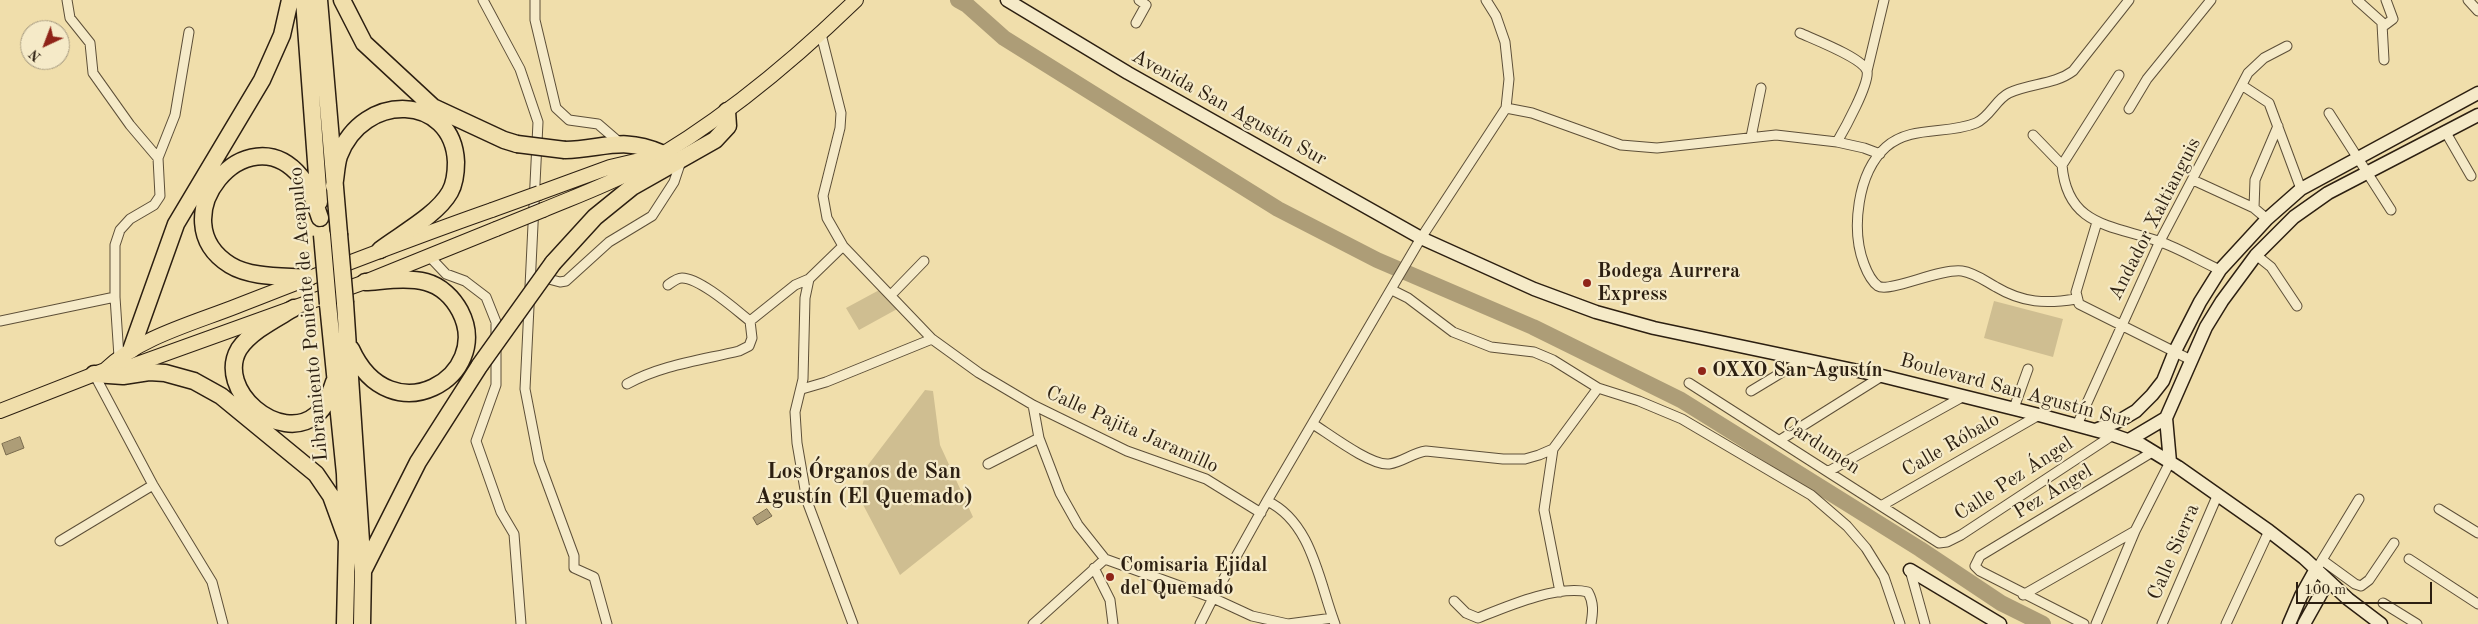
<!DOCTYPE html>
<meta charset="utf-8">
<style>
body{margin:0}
#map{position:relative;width:2478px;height:624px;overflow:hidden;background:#f0deab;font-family:"Old Standard TT",serif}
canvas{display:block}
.north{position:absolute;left:20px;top:20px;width:50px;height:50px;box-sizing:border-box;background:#f5eac8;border:1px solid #a5997f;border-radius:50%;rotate:223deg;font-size:14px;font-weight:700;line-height:20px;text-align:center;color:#2c1f11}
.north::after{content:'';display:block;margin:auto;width:18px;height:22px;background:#8f2418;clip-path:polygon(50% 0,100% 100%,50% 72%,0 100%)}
.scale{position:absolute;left:2296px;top:582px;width:136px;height:22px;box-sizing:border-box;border:2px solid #2c1f11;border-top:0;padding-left:6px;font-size:15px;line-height:18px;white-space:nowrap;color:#2c1f11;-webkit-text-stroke:4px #f5eac8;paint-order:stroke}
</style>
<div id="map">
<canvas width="2478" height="624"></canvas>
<div class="north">N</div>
<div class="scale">100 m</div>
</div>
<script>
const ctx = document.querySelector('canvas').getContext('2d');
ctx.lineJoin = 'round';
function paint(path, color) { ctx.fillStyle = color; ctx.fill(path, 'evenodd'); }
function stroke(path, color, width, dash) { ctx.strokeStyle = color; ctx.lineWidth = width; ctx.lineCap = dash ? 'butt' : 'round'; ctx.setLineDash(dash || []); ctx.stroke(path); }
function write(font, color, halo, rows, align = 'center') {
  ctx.font = font + ' "Old Standard TT",serif'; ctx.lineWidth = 4.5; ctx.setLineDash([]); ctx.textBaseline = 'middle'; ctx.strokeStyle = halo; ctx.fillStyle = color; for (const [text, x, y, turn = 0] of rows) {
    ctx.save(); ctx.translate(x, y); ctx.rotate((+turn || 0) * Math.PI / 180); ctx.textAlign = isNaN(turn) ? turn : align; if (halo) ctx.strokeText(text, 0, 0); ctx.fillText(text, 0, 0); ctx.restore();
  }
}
paint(new Path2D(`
 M 883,288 L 899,308 L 859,330 L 846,308 Z
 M 1994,301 L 2063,319 L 2053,357 L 1984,338 Z
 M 925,390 L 933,391 L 940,445 L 973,517 L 900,575 L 859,497 L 868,465 Z`), '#cfbe91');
const water = new Path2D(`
 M 20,437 L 24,448 L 6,455 L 2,444 Z
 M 767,509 L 772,516 L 757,525 L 753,518 Z`);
paint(water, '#ad9d77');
stroke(water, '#796b4e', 1);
stroke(new Path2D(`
 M 958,0 L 967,5 L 1004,38 L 1278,209 L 1377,260 L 1533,327 L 1681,400 L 1920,549 L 2001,603 L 2043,624`), '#ad9d77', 16);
const street = new Path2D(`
 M 67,0 L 70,18 L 90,43 L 93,73 L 130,125 L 158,158
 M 483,0 L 520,69 L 538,122 L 525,389 L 539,461 L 574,556 L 574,568 L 594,577 L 607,624
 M 535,0 L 535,20 L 556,108 L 569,120 L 598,124 L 620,143
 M 2357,0 L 2385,25 L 2393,19 L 2386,0
 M 2468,0 L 2478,11
 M 1136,23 L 1146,5 L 1139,0
 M 2382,24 L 2384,60
 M 1800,33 C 1813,39 1863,58 1867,71 C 1870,83 1844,130 1837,142
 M 821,34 L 841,113 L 840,128 L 823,196 L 827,218 L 843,246 L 932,339 L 979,373 L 1033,405 L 1127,451 L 1206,479 L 1261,513
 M 1867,71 L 1884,0
 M 2119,75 L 2062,165 C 2067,226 2111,225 2158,241 C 2179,248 2200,261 2220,270
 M 2243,86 L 2269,103 L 2301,189
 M 1506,108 L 1532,113 L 1621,145 L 1657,148 L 1776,135 L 1837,142 L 1864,148 L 1880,154
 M 2129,109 L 2147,79 L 2211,0
 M 2329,113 L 2391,210
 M 2445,131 L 2471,176
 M 2033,135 L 2062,165
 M 1751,137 L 1761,88
 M 2193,180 L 2254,208 L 2267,219
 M 2254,208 L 2255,180 L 2278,126
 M 2097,222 L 2076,292 L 2079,304 L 2191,360
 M 2256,255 L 2271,267 L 2297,306
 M 429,256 L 446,274 L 465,281 L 486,297 L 496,322 L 496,385 L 476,441 L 501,512 L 514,534 L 521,624
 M 541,277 L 560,282 L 566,281 L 609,242 L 652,216 L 674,182 L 681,161
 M 809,279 L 805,298 L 803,379 L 795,412 L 797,443 L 807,501 L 853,624
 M 1392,290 L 1408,298 L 1453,332 L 1491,347 L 1534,352 L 1553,360 L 1598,388 L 1639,401 L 1682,419 L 1811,495 L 1847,526 L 1866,548 L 1884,577 L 1900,624
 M 891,295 L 924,261
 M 2076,299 C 2046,304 2023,303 1996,287 C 1985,281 1975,273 1962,271 C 1940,268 1889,293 1878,286 C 1871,281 1867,272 1864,264 C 1851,230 1857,173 1886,147 C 1911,125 1947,135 1976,123 C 1990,117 1996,99 2009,93 C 2031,83 2054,85 2073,71 L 2129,0
 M 0,321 L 115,297
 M 750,321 L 795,285 L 809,279 L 843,246
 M 119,357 L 115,297 L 115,245 L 120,230 L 130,219 L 154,205 L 160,196 L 158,158 L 175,115 L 189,32
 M 94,374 L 153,485 L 212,582 L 223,624
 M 1689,383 L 1939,543 L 1947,542 L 1961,535 L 2113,435
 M 627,384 C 661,365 702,360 739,351 L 749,346 L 752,338 L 750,321 C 736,310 700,278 682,278 C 677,278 672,282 668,285
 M 802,389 L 826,382 L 932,339
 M 1751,391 L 1804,359
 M 1033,405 L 1039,438 L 1060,493 L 1078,525 L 1105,559 L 1213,598 L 1252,616 L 1288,624 L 1333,618
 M 2014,408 L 2028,369
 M 1313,424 C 1329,434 1371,466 1389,464 C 1403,462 1412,453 1426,451 L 1503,459 L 1525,459 L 1539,455 L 1553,449 L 1598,388
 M 2077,425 L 2160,241 L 2248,73 L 2264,58 L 2287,46
 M 1780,440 L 1882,376
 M 1553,449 L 1544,510 L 1560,592
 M 988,464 L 1039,438
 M 1829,471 L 1964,396
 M 1267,501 C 1312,522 1319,582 1335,624
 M 1881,506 L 2039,415
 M 2439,509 L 2478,533
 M 60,541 L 153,485
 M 2409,559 L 2478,604
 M 2322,560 L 2355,584 L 2361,586 L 2369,580 L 2394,543
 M 2319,565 L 2359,499
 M 1094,568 L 1110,600 L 1113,624
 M 1910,570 L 1925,624
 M 2023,595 L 2135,531
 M 1454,601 L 1466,613 L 1478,618 C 1508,606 1556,585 1588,592 C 1594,603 1593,612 1591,624
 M 2383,603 L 2417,624
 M 1033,624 L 1105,559
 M 1200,624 L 1213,598 L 1267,501 L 1421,238 L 1506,108 L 1509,79 L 1505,42 L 1496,16 L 1486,0
 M 2084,624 L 1980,571 L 1975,566 L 1980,556 L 2154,451
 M 2096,624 L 2135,531 L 2170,462
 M 2162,624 L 2218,494
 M 2226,624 L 2269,531`);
const secondary = new Path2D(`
 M 1007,0 L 1128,73 L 1421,238 L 1534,289 L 1596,312 L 1654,328 L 1882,376 L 2039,415 L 2113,435 L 2142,445 L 2178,467 L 2269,531 L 2304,558 L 2348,599 L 2381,624
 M 2095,430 L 2119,421 L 2136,411 L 2152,395 L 2163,381 L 2175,351 L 2200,302 L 2220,270 L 2267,219 L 2301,189 L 2478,93
 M 2129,440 L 2166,418
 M 2170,462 L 2166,418 L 2206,327 L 2222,301 L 2256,255 L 2294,217 L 2328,193 L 2478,115
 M 1910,570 L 2000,624
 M 2289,624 L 2301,596 L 2316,569
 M 2304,624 L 2328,581`);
const primary = new Path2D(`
 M 539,193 L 610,167 L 644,159
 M 543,210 C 574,197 607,185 637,169 C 718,124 790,64 856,0
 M 105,370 C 138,338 194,323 237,306 C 322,273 406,240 492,210
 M 0,411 L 105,370 L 123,369 L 365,282 L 496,229`);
const highway = new Path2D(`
 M 304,0 L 319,202
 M 319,0 L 339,234
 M 342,0 L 364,43 L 433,107 L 504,140 L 517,144
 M 565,150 C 603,149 623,136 661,153
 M 334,186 C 336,177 336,165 339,156 C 363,91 453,94 456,162 C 456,172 455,183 450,192 C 437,215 401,234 380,250
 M 553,263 L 595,217 L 632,187 L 715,140 L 728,126 L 727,111
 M 308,278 C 284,276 251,278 230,265 C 158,220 247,111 301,177 C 311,189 315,204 320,218
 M 345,303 L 363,571 L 362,624
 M 328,304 L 345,474 L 347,540 L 345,624
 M 294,308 C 276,319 251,331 239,349 C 215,390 280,445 316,415 C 326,407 330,394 334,382
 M 351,349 C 391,437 494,376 460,311 C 453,298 441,286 426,282 C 407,277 384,281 365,282
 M 131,350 L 176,224 L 262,80 L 282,35 L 290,0
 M 94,374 L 123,376 L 149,372 L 165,373 L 194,381 L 221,396 L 316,474 L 331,496 L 347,540
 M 363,571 L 418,462 L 480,365`);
stroke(street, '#5d4f38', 11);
stroke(secondary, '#2c1f11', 15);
stroke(primary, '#2c1f11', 16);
stroke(highway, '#2c1f11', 19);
stroke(street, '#f5eac8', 9);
stroke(secondary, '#f5eac8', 12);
stroke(primary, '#f0deab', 14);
stroke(highway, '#f0deab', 16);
const primaryBridge = new Path2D(`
 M 492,210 L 539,193
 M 496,229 L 543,210`);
const highwayBridge = new Path2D(`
 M 517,144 L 565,150
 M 339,234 L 345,303
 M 322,235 L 328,304
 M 480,365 L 553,263`);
stroke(primaryBridge, '#2c1f11', 16, []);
stroke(highwayBridge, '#2c1f11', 19, []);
stroke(primaryBridge, '#f0deab', 14);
stroke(highwayBridge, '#f0deab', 16);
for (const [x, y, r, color] of [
 [1587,283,5,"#8f2418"],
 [1702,371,5,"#8f2418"],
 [1110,577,5,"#8f2418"]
]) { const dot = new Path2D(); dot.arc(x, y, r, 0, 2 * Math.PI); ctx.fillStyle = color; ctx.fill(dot); stroke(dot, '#f5eac8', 2); }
write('20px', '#2c1f11', '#f5eac8', [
 ["Avenida San Agustín Sur",1229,108,29],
 ["Andador Xaltianguis",2155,219,-63],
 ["Libramiento Poniente de Acapulco",309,314,-95],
 ["Boulevard San Agustín Sur",2015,391,15],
 ["Calle Pajita Jaramillo",1132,430,24],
 ["Calle Róbalo",1951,445,-30],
 ["Cardumen",1821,446,33],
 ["Calle Pez Ángel",2014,479,-33],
 ["Pez Ángel",2053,492,-31],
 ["Calle Sierra",2174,552,-67]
]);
write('bold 20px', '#2c1f11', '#f5eac8', [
 ["Bodega Aurrera",1597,272],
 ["Express",1597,295],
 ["OXXO San Agustín",1712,371],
 ["Comisaria Ejidal",1120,566],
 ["del Quemado",1120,589]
], 'left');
write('bold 22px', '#2c1f11', '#f5eac8', [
 ["Los Órganos de San",864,472],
 ["Agustín (El Quemado)",864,497]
]);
</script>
